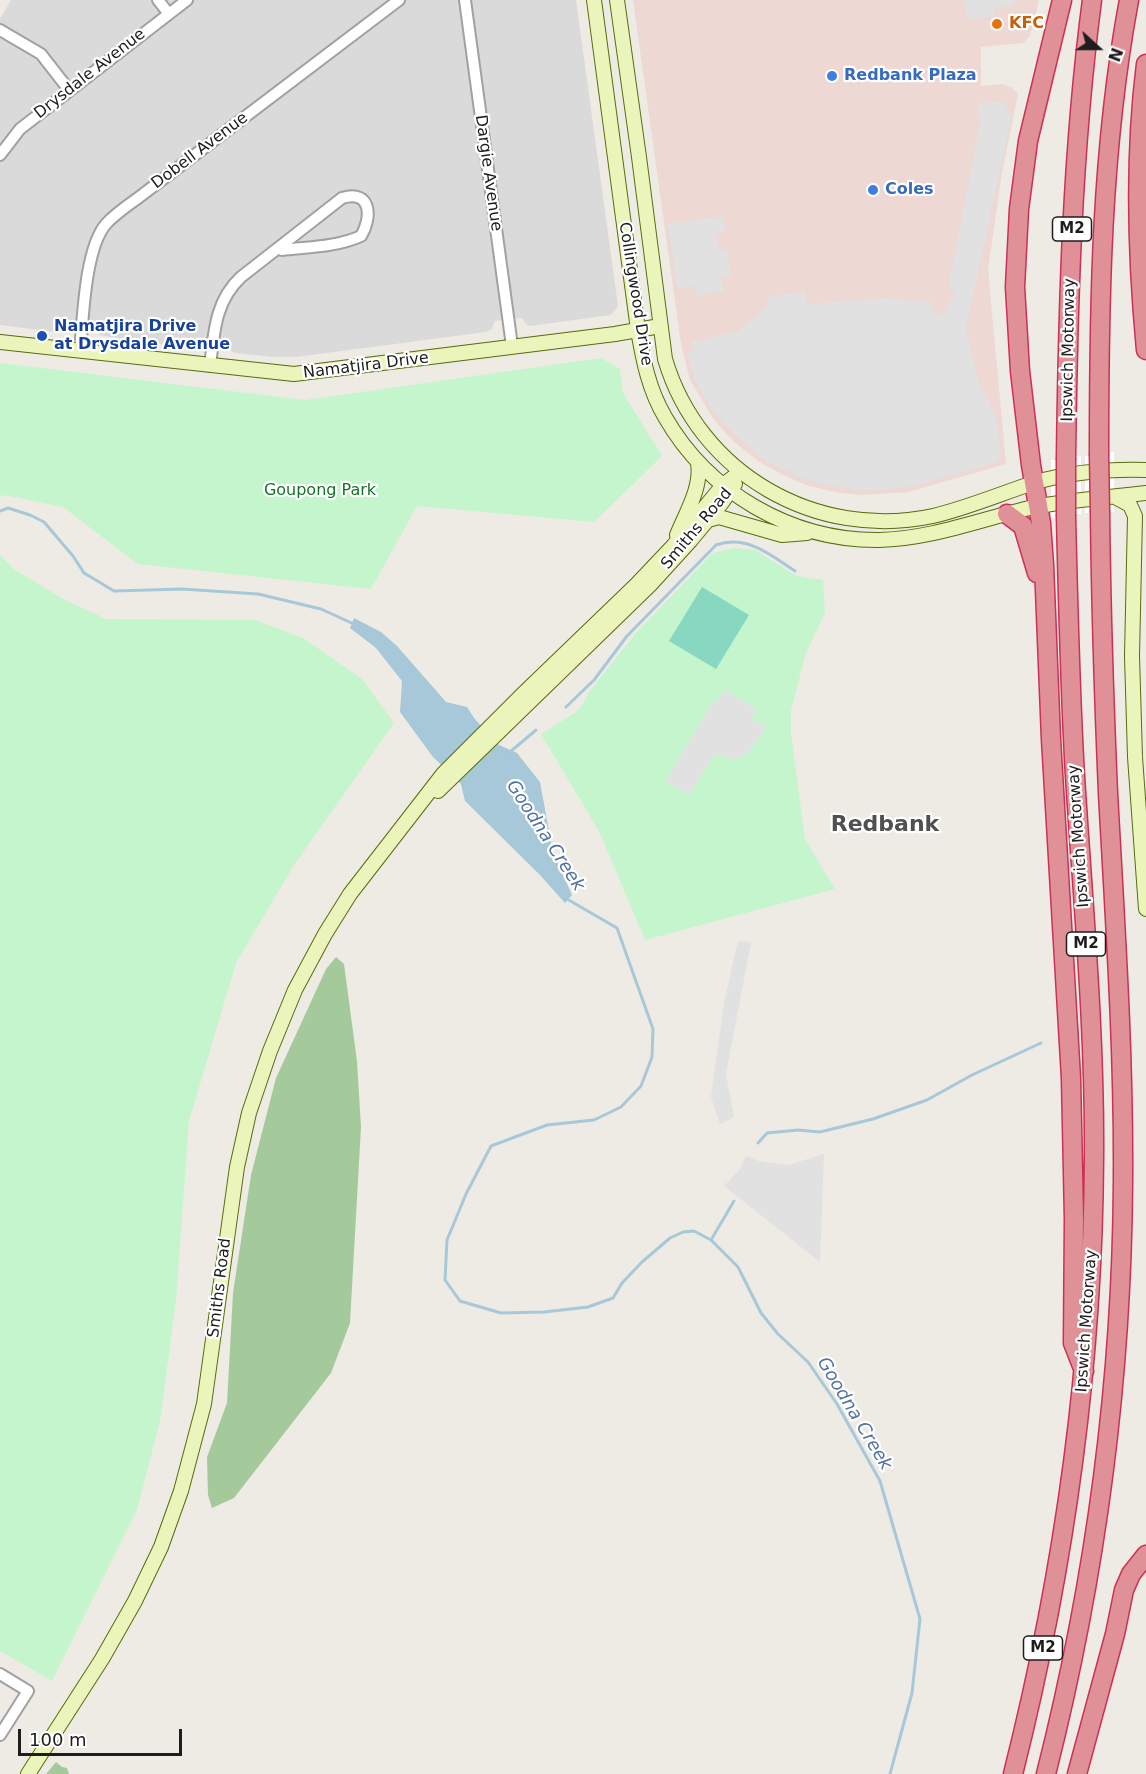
<!DOCTYPE html>
<style>
body{margin:0}
#map{position:relative;width:1146px;height:1774px;overflow:hidden;background:#eeebe4;font-family:"DejaVu Sans",sans-serif}
canvas{display:block}
.north{position:absolute;left:1068px;top:18px;width:60px;height:60px;-webkit-text-stroke:4px #fff;paint-order:stroke;rotate:111deg;font-size:16px;font-weight:700;line-height:24px;text-align:center;color:#1d1d1d}
.north::after{content:'';display:block;margin:auto;width:21px;height:27px;background:#1d1d1d;clip-path:polygon(50% 0,100% 100%,50% 72%,0 100%)}
.scale{position:absolute;left:18px;top:1729px;width:164px;height:27px;box-sizing:border-box;border:3px solid #1d1d1d;border-top:0;padding-left:8px;font-size:18px;line-height:21px;white-space:nowrap;color:#1d1d1d;-webkit-text-stroke:4px #fff;paint-order:stroke}
</style>
<div id="map">
<canvas width="1146" height="1774"></canvas>
<div class="north">N</div>
<div class="scale">100 m</div>
</div>
<script>
const ctx = document.querySelector('canvas').getContext('2d');
ctx.lineJoin = 'round';
function paint(path, color) { ctx.fillStyle = color; ctx.fill(path, 'evenodd'); }
function stroke(path, color, width, dash) { ctx.strokeStyle = color; ctx.lineWidth = width; ctx.lineCap = dash ? 'butt' : 'round'; ctx.setLineDash(dash || []); ctx.stroke(path); }
function write(font, color, halo, rows, align = 'center') {
  ctx.font = font + ' "DejaVu Sans",sans-serif'; ctx.lineWidth = 4.5; ctx.setLineDash([]); ctx.textBaseline = 'middle'; ctx.strokeStyle = halo; ctx.fillStyle = color; for (const [text, x, y, turn = 0] of rows) {
    ctx.save(); ctx.translate(x, y); ctx.rotate((+turn || 0) * Math.PI / 180); ctx.textAlign = isNaN(turn) ? turn : align; if (halo) ctx.strokeText(text, 0, 0); ctx.fillText(text, 0, 0); ctx.restore();
  }
}
paint(new Path2D(`
 M 11,0 L 576,0 L 618,306 L 611,315 L 530,326 L 526,324 L 522,318 L 495,321 L 492,329 L 486,332 L 296,357 L 273,357 L 235,353 L 226,348 L 198,343 L 192,347 L 134,342 L 100,335 L 95,329 L 71,325 L 63,333 L 0,325 L 0,19 Z`), '#dbdada');
paint(new Path2D(`
 M 633,0 L 1039,0 L 1030,36 L 1023,43 L 981,47 L 981,86 L 1001,84 L 1011,87 L 1018,94 L 1002,173 L 988,269 L 1006,464 L 908,492 L 861,495 L 835,492 L 806,485 L 781,474 L 758,461 L 734,442 L 714,420 L 690,380 L 681,344 Z`), '#edd8d4');
paint(new Path2D(`
 M 336,957 L 344,964 L 357,1061 L 361,1127 L 350,1323 L 331,1373 L 234,1498 L 212,1508 L 208,1495 L 207,1457 L 227,1403 L 233,1293 L 251,1175 L 276,1078 L 326,969 Z
 M 56,1762 L 62,1767 L 67,1768 L 69,1774 L 46,1774 Z`), '#a4ca9c');
paint(new Path2D(`
 M 601,358 L 620,369 L 623,393 L 662,456 L 594,522 L 417,506 L 371,589 L 138,564 L 63,507 L 5,495 L 0,497 L 0,363 L 305,400 Z
 M 734,548 L 755,550 L 796,576 L 823,580 L 825,613 L 806,653 L 791,710 L 791,733 L 805,839 L 835,889 L 645,940 L 599,831 L 541,734 L 576,712 L 583,704 L 590,691 L 636,633 L 713,553 Z
 M 0,555 L 15,570 L 67,601 L 106,619 L 255,620 L 303,638 L 362,679 L 394,723 L 294,865 L 236,963 L 189,1121 L 176,1300 L 160,1421 L 137,1510 L 52,1681 L 0,1651 Z`), '#c4f5cd');
paint(new Path2D(`
 M 702,587 L 749,615 L 716,669 L 669,641 Z`), '#87d7c1');
paint(new Path2D(`
 M 963,0 L 1015,0 L 1015,5 L 994,8 L 995,16 L 969,20 Z
 M 1002,102 L 1009,106 L 1004,113 L 1012,114 L 966,328 L 978,379 L 996,418 L 1001,453 L 998,462 L 909,487 L 885,490 L 860,490 L 821,484 L 799,477 L 760,457 L 722,422 L 710,406 L 695,379 L 687,353 L 694,350 L 692,342 L 738,331 L 768,306 L 768,297 L 806,291 L 807,304 L 884,298 L 931,302 L 934,314 L 944,313 L 956,290 L 948,289 L 980,123 L 978,103 Z
 M 723,216 L 725,232 L 716,233 L 717,242 L 719,250 L 727,249 L 731,275 L 721,277 L 724,291 L 696,296 L 694,286 L 677,288 L 668,224 Z
 M 724,689 L 757,710 L 751,720 L 767,727 L 747,753 L 740,758 L 732,759 L 715,754 L 689,795 L 665,781 L 712,703 L 718,700 Z
 M 738,941 L 751,942 L 726,1074 L 734,1117 L 720,1124 L 711,1097 L 724,1003 Z
 M 824,1154 L 820,1262 L 724,1186 L 740,1169 L 746,1156 L 759,1161 L 788,1165 Z`), '#e1e1e1');
paint(new Path2D(`
 M 354,618 L 381,632 L 397,646 L 446,702 L 467,707 L 474,718 L 499,745 L 517,753 L 540,782 L 553,853 L 572,895 L 565,903 L 540,875 L 465,801 L 461,784 L 433,757 L 400,712 L 402,681 L 376,648 L 350,628 Z`), '#a7c8d8');
paint(new Path2D(`
 M 1114,452 L 1114,512 L 1085,513 L 1085,456 Z
 M 1081,456 L 1081,514 L 1051,518 L 1051,460 Z`), '#fff');
stroke(new Path2D(`
 M 0,511 L 8,508 L 30,515 L 44,522 L 73,556 L 84,573 L 114,591 L 182,589 L 258,594 L 321,609 L 356,625
 M 566,707 L 594,680 L 627,636 L 716,545 C 746,534 771,555 795,571
 M 510,752 L 536,730
 M 567,899 L 617,928 L 653,1029 L 652,1057 L 641,1086 L 621,1107 L 594,1120 L 547,1125 L 491,1146 L 466,1194 L 447,1240 L 445,1280 L 460,1301 L 501,1313 L 544,1312 L 588,1307 L 613,1298 L 622,1283 L 642,1262 L 670,1238 L 683,1232 L 694,1231 L 711,1240 L 738,1267 L 761,1313 L 778,1334 L 808,1362 L 837,1404 L 880,1481 L 920,1619 L 912,1693 L 890,1774
 M 758,1143 L 767,1133 L 798,1130 L 820,1132 L 873,1119 L 927,1100 L 972,1075 L 1041,1043
 M 711,1240 L 734,1201`), '#a7c8d8', 3);
const street = new Path2D(`
 M 158,0 L 169,14
 M 465,0 L 512,346
 M 0,30 L 41,54 L 69,90
 M 0,155 L 20,129 L 187,0
 M 80,351 C 83,318 85,248 106,224 C 115,214 127,206 138,198 L 399,0
 M 210,366 C 214,333 215,301 241,277 L 342,198 C 372,189 372,218 361,236 C 337,247 308,247 282,250 L 278,248
 M 0,1674 L 28,1691 L 0,1735`);
const secondary = new Path2D(`
 M 594,0 L 638,330 C 643,360 649,390 665,417 C 708,492 791,541 879,540 C 929,539 976,521 1025,509 C 1064,500 1106,498 1146,493
 M 617,0 L 639,157 L 665,359 C 699,474 817,541 933,516 C 967,508 1000,494 1033,483 C 1070,472 1108,469 1146,470
 M 0,342 L 294,374 L 615,334 L 660,326
 M 1115,497 L 1130,505 L 1135,516 L 1132,656 L 1135,757 L 1146,909
 M 708,520 L 719,517 L 782,535 L 807,533
 M 677,535 C 686,513 702,487 698,463
 M 438,791 L 650,585 L 691,540 L 721,504 L 735,484
 M 28,1774 L 102,1659 L 135,1601 L 161,1547 L 181,1491 L 204,1404 L 237,1167 L 249,1113 L 270,1051 L 295,990 L 325,934 L 350,894 L 443,774 L 524,693 L 636,585 L 673,546 L 723,485 L 740,472`);
const highway = new Path2D(`
 M 1062,0 L 1028,141 L 1019,209 L 1015,287 L 1020,371 L 1031,465 L 1041,523 L 1044,565 L 1051,739 L 1071,1078 L 1074,1219 L 1073,1343 L 1084,1371
 M 1146,64 C 1134,159 1137,255 1146,350
 M 1099,454 C 1099,302 1101,150 1129,0
 M 1066,458 C 1068,305 1072,152 1092,0
 M 1007,514 L 1023,526 L 1037,573
 M 1013,1774 C 1064,1572 1093,1366 1094,1158 C 1095,1030 1083,903 1075,776 C 1070,690 1068,603 1066,516
 M 1046,1774 C 1095,1581 1122,1380 1123,1181 C 1124,1052 1115,922 1108,793 C 1104,699 1101,606 1100,512
 M 1077,1774 L 1115,1634 L 1124,1590 L 1131,1574 L 1146,1555`);
stroke(street, '#a1a1a1', 14);
stroke(secondary, '#576c0d', 16);
stroke(highway, '#cc3155', 21);
stroke(street, '#fff', 10);
stroke(secondary, '#ebf4bb', 14);
stroke(highway, '#e09197', 18);
const highwayBridge = new Path2D(`
 M 1099,454 L 1100,512
 M 1066,516 L 1066,458`);
stroke(highwayBridge, '#cc3155', 21, []);
stroke(highwayBridge, '#e09197', 18);
for (const [x, y, r, color] of [
 [997,24,6,"#e8710a"],
 [832,76,6,"#3f7fe0"],
 [873,190,6,"#3f7fe0"],
 [42,336,6,"#1a4fb4"]
]) { const dot = new Path2D(); dot.arc(x, y, r, 0, 2 * Math.PI); ctx.fillStyle = color; ctx.fill(dot); stroke(dot, '#fff', 2); }
for (const [x, y, w] of [
 [1072,229,39],
 [1086,944,39],
 [1043,1648,39]
]) { const box = new Path2D(); box.roundRect(x - w / 2, y - 12, w, 24, 4.5); ctx.fillStyle = '#fff'; ctx.fill(box); stroke(box, '#1d1d1d', 1.5); }
write('bold 15px', '#1d1d1d', null, [
 ["M2",1072,229],
 ["M2",1086,944],
 ["M2",1043,1648]
]);
write('bold 16px', '#c56008', '#fff', [
 ["KFC",1009,24]
], 'left');
write('16px', '#1d1d1d', '#fff', [
 ["Drysdale Avenue",90,74,-38],
 ["Dobell Avenue",200,151,-37],
 ["Dargie Avenue",488,173,82],
 ["Collingwood Drive",635,294,81],
 ["Ipswich Motorway",1069,350,-89],
 ["Namatjira Drive",366,366,-7],
 ["Smiths Road",697,529,-50],
 ["Ipswich Motorway",1079,836,-94],
 ["Smiths Road",220,1288,-83],
 ["Ipswich Motorway",1087,1321,-86]
]);
write('bold 16px', '#366cbe', '#fff', [
 ["Redbank Plaza",844,76],
 ["Coles",885,190]
], 'left');
write('bold 16px', '#164399', '#fff', [
 ["Namatjira Drive",54,327],
 ["at Drysdale Avenue",54,345]
], 'left');
write('16px', '#137326', '#fff', [
 ["Goupong Park",320,491]
]);
write('italic 18px', '#5172a6', '#fff', [
 ["Goodna Creek",545,836,57],
 ["Goodna Creek",854,1414,59]
]);
write('bold 22px', '#505050', '#fff', [
 ["Redbank",885,825]
]);
</script>
